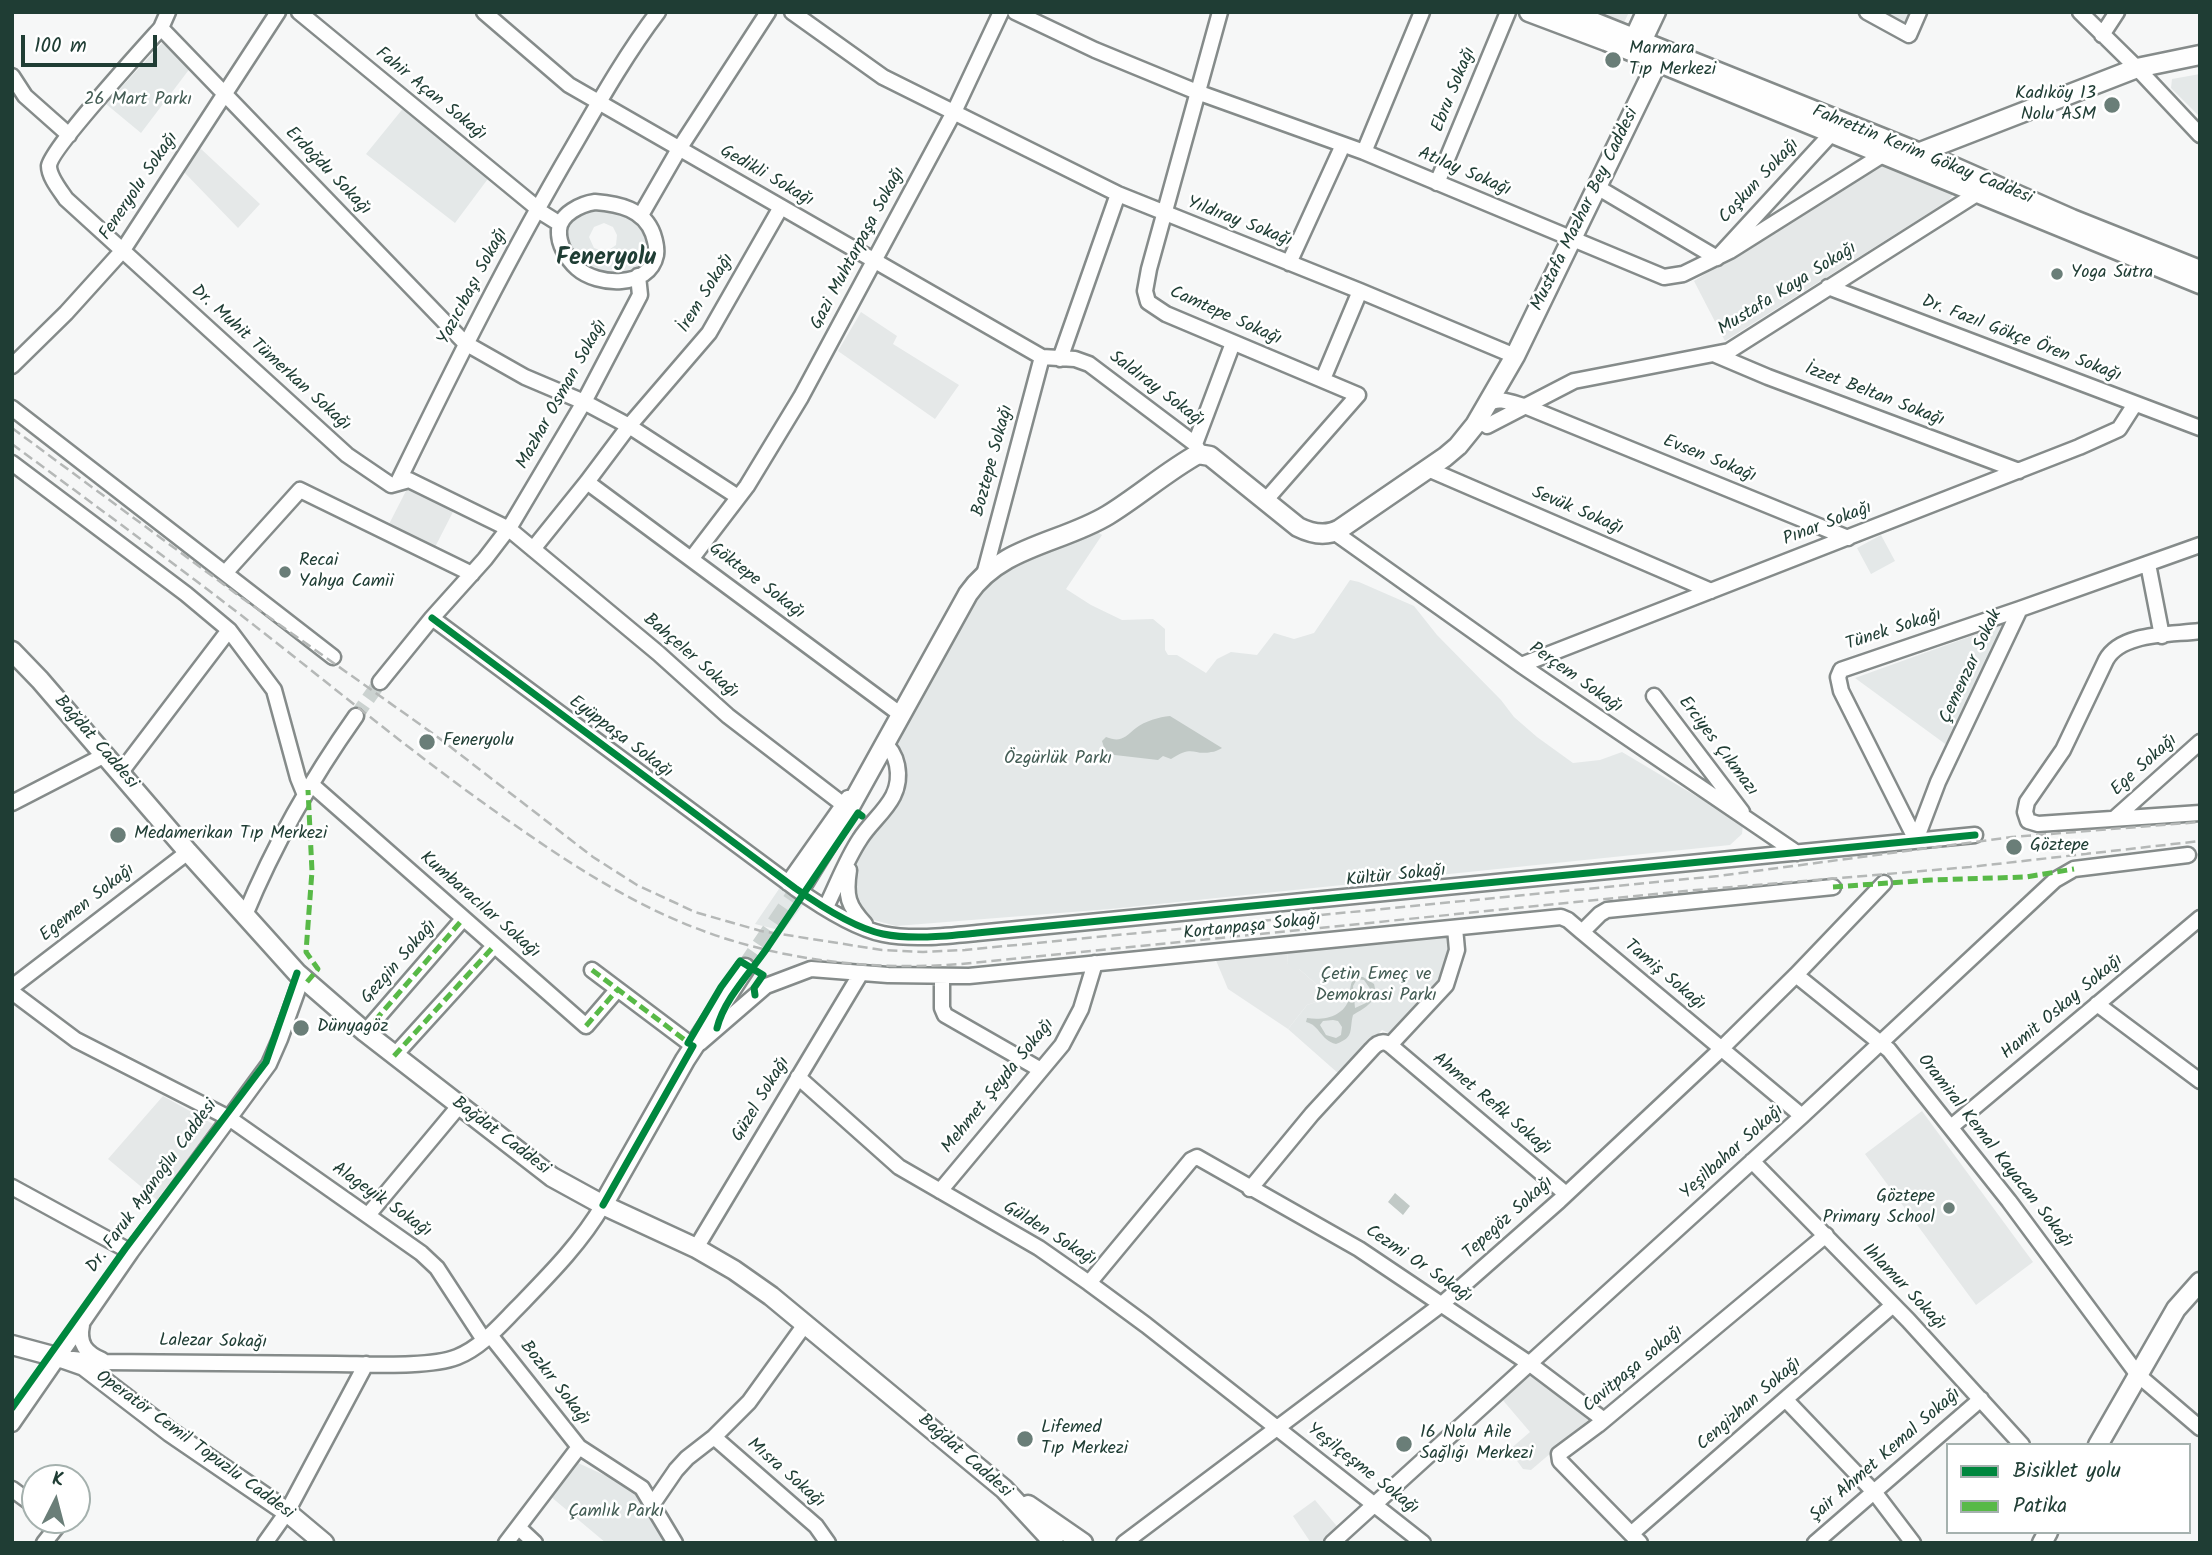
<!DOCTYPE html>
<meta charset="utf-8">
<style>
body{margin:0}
#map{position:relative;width:2212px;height:1555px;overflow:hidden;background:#f6f7f7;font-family:Kalam,sans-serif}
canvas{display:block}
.frame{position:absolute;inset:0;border:14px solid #1f3d34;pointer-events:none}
.legend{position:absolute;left:1946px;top:1443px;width:245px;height:91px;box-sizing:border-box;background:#fff;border:2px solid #a5b1ae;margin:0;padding:9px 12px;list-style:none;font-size:21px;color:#1f3d34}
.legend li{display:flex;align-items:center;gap:14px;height:35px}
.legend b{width:35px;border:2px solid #a5b1ae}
.north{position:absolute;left:21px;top:1464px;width:70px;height:70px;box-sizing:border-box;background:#fff;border:2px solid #a5b1ae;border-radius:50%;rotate:6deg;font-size:19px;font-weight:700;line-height:28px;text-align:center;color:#1f3d34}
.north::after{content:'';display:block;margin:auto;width:24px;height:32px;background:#6a7e78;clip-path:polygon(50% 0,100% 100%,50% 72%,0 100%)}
.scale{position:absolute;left:21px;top:35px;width:136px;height:32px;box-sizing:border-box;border:4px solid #1f3d34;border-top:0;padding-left:9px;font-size:21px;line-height:24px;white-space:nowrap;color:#1f3d34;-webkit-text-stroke:5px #fff;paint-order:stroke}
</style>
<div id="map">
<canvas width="2212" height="1555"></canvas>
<div class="frame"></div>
<ul class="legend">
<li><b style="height:9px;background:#00873e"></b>Bisiklet yolu</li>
<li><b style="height:9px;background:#58b947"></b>Patika</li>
</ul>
<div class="north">K</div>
<div class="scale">100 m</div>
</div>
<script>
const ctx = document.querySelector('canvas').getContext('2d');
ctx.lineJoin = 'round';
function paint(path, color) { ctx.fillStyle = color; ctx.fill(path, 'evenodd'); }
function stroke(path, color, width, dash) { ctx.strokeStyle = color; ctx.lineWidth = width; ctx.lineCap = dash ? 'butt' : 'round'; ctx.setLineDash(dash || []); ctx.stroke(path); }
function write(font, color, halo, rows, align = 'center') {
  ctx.font = font + ' Kalam,sans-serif'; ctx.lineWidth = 5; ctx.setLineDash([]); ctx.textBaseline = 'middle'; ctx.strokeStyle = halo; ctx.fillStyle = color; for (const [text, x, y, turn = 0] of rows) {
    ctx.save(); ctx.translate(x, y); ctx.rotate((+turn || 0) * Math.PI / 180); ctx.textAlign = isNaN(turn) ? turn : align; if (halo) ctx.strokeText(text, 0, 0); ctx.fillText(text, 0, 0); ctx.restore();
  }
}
paint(new Path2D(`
 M 1586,12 L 1629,12 L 1622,27 Z
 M 200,148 L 260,204 L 238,228 L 183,171 Z
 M 1884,161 L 1953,191 L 1952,196 L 1948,201 L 1725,341 L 1694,281 Z
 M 861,312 L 897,336 L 893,344 L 959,385 L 935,419 L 838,351 Z
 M 410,483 L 456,506 L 432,553 L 386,530 Z
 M 1288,953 L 1287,963 L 1299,969 L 1331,997 L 1307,1005 L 1288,1029 L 1228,989 L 1215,958 Z
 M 163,1096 L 213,1124 L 157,1200 L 108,1159 Z
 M 1922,1111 L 2033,1262 L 1976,1305 L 1865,1154 Z
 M 1533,1373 L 1592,1418 L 1531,1470 L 1523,1469 L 1509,1450 L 1530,1432 L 1501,1398 Z
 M 1315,1500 L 1340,1530 L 1322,1543 L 1311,1543 L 1293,1516 Z`), '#e5e8e8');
paint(new Path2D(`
 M 1880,12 L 1913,12 L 1907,29 Z
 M 162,43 L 191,67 L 141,133 L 106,104 Z
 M 2200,74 L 2200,117 L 2171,88 L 2172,79 Z
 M 405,106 L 490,176 L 455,223 L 366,154 Z
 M 595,209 C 608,210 620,211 631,218 C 651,230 656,259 633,270 C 608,282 575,268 568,241 C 566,236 565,230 567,225 C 573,214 585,212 595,209 ZM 604,223 L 613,227 L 617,235 L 616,245 L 606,252 L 594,248 L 589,237 L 594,227 Z
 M 1094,530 L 1102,535 L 1066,589 L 1091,605 L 1122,620 L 1153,619 L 1165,629 L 1165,650 L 1168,655 L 1177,655 L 1206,673 L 1217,659 L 1231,652 L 1257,655 L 1274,633 L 1294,639 L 1314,633 L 1350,580 L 1359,582 L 1414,606 L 1437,635 L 1501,700 L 1514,717 L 1537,737 L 1573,763 L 1600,760 L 1622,752 L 1743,824 L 1742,834 L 1730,845 L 1110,909 L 896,926 L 866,918 L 855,909 L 853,867 L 864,836 L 882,823 L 898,798 L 892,745 L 978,592 L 1013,567 L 1071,537 Z
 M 1881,535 L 1895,561 L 1871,574 L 1857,548 Z
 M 2005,624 L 1948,746 L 1855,678 Z
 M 781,886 L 803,905 L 783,931 L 755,924 Z
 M 1450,933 L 1456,944 L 1443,986 L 1390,1034 L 1382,1030 L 1339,1074 L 1288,1029 L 1307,1005 L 1331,997 L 1299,969 L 1295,970 L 1287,963 L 1288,953 Z
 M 576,1462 L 639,1491 L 672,1543 L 606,1543 L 550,1496 Z`), '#e4e8e8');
paint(new Path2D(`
 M 1170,716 L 1222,748 C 1218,750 1215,752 1211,752 C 1193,756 1194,744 1171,759 L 1163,756 L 1158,760 L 1106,754 L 1102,741 L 1106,737 C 1121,743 1125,737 1136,728 C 1145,721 1159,717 1170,716 Z
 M 1363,977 L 1374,984 C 1379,1001 1366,1007 1353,1015 C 1349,1030 1355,1037 1336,1044 C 1320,1040 1320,1025 1306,1022 L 1307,1018 C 1324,1021 1345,1016 1349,998 C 1350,993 1350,984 1353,980 C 1355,977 1359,977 1363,977 ZM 1357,979 L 1364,980 L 1371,990 L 1371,995 L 1366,1003 L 1355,1008 L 1353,986 ZM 1333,1020 L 1338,1021 L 1342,1027 L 1341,1035 L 1336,1038 L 1326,1035 L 1320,1025 L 1323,1021 Z
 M 1395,1193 L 1410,1206 L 1403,1215 L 1388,1202 Z`), '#c1c9c6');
stroke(new Path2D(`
 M 356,716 L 380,682`), '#cbd2d0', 14, [14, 7]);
stroke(new Path2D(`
 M 745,968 L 804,882`), '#cbd2d0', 18, [18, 9]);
const minor = new Path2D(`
 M 168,12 L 161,28 C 144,47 50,150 49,166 C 49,177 60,190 66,199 L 347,455 L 391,485 L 409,480 L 509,529 L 658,653 L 728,716 L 849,809
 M 299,12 L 537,208
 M 484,12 L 569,85 L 1042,357 L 1075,359 L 1089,364 L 1195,444 L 1200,454
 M 792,12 L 883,77 L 1118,194 L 1360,291 L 1515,356
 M 1015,12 L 1095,50 L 1197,92 L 1364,152 L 1664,277 L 1683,274 L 1730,251 L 1884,154
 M 1220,12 L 1149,269 L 1145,291 L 1148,302 L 1166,314 L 1358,395 L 1265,501
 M 1867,12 L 1909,35 L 1919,12
 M 2080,12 L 2137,68 L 2200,135
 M 161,28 L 465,343 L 525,377 L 584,402 L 629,426 L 738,497
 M 2102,35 L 2117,12
 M 1632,38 L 1644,12
 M 1638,50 L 1642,46 L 1658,12
 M 12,76 L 25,96 L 69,135
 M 1364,152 L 1422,12
 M 1437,183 L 1508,12
 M 1597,187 L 1717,258 L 1832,133
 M 595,202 C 619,204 644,209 653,234 C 655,240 657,249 656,255 C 649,289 597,286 577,268 C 567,259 558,244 559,230 C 560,214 581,204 595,202 Z
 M 536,209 L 560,224
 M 641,215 L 679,149 L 768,12
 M 1289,263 L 1343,145
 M 1828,287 L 2200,428
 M 1716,355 L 1768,377 L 2019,471
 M 1060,359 L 1118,194
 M 12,366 L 66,313 L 123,250 L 278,12
 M 1323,379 L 1360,291
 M 1487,405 C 1497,395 1515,404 1527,407 L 1848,538
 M 12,408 L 333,657
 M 1487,426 L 1574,381 L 1729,351 L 1978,193
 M 1195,444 L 1233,343
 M 12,463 L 186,594 L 229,630 L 274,690 L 298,778 L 305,795
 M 1428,469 L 1711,591
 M 398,482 C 453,369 509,256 573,147 C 599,102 626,54 658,12
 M 587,482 L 900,714
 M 1334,532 L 1521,665 L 1797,853
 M 533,549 L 587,482 L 629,426 L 709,333 L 781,207
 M 692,558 L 747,486 L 801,397 L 954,112 L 1001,12
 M 2148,564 L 2162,636
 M 226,572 L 300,490 L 472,574
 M 984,575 L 1042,357
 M 432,618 L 795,888 C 819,905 854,928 883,934 C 912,940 947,936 977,933 L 1975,835
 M 2200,631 C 2171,635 2121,632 2106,660 L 2063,750 L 2027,802 L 2025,812 L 2028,821 L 2038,824 L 2200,813
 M 1521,665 L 2079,447 L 2119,429 L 2135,404
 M 380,682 L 432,618 L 485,559 L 511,525 L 584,402 L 640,295 L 638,276
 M 1654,696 L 1742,812
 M 121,772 L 229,630
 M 311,784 L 586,1026 L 617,990
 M 12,803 L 105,755
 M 2115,818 L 2200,742
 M 1916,840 L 1841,691 L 1838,677 L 1841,670 L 2020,609 L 2200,545
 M 1916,840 L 1938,782 L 2020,609
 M 849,870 C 845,896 848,906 865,924
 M 788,883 L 848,798
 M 826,907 C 837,885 846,860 860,839 C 875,815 904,800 897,765 C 895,756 892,749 884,743
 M 245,915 C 274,845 312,778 356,716
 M 1582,932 L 1802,1116
 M 592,970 L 693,1046
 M 1796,975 L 1889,1050 L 2009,1201 L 2138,1375 L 2200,1428
 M 942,976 L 942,1008 L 945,1015 L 1041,1070
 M 12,987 L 188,852
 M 12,992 L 76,1040 L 229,1118 L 421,1253 L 437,1268 L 484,1340
 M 2097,1004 L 2200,1081
 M 365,1032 L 463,919
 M 700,1043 L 766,986 L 811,969 L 888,975 L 969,976 L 1561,917 L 1568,920 L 1582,932 L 1600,914 L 1607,910 L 1833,887
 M 1390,1045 L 1446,985 L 1457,950 L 1455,928
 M 394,1056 L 494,946
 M 798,1077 L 899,1167 L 1039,1248 L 1089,1283 L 1146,1325 L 1423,1543
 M 1951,1127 L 2200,918
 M 1752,1161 L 1908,1320 L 2022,1445
 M 12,1187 L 131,1252
 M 1250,1189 L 1312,1114 L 1371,1050 C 1377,1043 1383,1040 1390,1045 L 1566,1194
 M 940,1191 L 1062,1045 L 1081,1009 L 1095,963
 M 368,1215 L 459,1106
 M 696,1248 L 861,973
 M 1089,1283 L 1191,1160 L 1197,1157 L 1359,1249 L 1530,1364 L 1604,1420
 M 82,1325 C 78,1344 86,1353 102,1360
 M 490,1335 L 579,1447 L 642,1488 L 675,1543
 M 73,1359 L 102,1362 C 180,1362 258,1363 336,1364 C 367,1364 429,1368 457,1357 C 482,1347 500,1325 518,1307 C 549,1275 581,1243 603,1205
 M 1786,1400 L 1875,1493 L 1913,1543
 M 12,1424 L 131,1252 L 269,1064 L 280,1039 L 302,978
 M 714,1437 L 816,1526 L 828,1543
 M 12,1489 L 35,1506
 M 652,1505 L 676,1470 L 687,1458 L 714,1437 L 749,1402 L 806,1323
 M 519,1528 L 535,1543
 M 1631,1534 L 1893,1305
 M 44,1543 L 59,1524 L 54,1520
 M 265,1543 L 287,1512 L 366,1364
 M 506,1543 L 579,1447
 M 1124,1543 L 1442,1304 L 1559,1201 L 1718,1052 L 1796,975 L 1884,883
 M 1332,1543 L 1802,1116 L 2055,880 L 2074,869 L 2188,855
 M 1640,1543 L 1560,1461 L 1559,1454 L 1598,1425 L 1826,1235
 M 1815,1543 L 1981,1399`);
const major = new Path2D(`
 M 1529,12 L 1606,41 L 2200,284
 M 1569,12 L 1945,163 L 2072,219 L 2200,270
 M 1918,153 L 2137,68 L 2200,55
 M 12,651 L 40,680 L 188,852 L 297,973 L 365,1032 L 552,1177 L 603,1205 L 696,1248 L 734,1270 L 771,1296 L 1004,1489 L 1054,1543
 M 804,882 L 846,814 L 968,594 C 1001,546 1062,543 1108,515 C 1139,496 1167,471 1198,454 L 1210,456 L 1298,527 C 1312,534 1326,537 1340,529 L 1445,457 L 1458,446 L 1475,425 L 1515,356 L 1657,63 L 1644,43
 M 603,1205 L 685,1060 L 745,968
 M 12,1345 L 64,1359 L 84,1366 L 170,1432 L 287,1512 L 324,1543
 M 2098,1445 L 2176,1309 L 2200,1282
 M 1028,1505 L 1083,1543
 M 2042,1543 L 2048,1532`);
stroke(minor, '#858b8a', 19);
stroke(major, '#858b8a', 23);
stroke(minor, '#fefefe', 14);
stroke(major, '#fefefe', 18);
stroke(new Path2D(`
 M 12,428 L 242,598 L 435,735 L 593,857 L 637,885 L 695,912 L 761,931 L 882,950 L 923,952 L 965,950 L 1718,876 L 2012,837 L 2200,822
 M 12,444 C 108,515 204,585 297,659 C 370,717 442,775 519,828 C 585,874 652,916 730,940 C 805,963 883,970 961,964 L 1696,890 L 1970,867 L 2200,841`), '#b5b8b7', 2.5, [10, 5]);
stroke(new Path2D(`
 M 1833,887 L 1931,880 L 2026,877 L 2074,869
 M 592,970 L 693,1046
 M 307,982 L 318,969 L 306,952 L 312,871 L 308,790
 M 586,1026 L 617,990
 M 365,1032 L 463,919
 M 394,1056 L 494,946`), '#58b947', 5, [10, 5]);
stroke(new Path2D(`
 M 432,618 L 795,888 C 819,905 854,928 883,934 C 912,940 947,936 977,933 L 1975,835
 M 717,1028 C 724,1000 748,975 765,951 C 796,905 827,859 858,813 L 862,816
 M 688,1043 L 721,987 L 740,961 L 763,975 L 754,988 L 755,995
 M 603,1205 L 693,1046
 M 12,1408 L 125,1249 L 266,1062 L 297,973`), '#00873e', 7);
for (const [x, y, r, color] of [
 [1613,60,9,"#6a7e78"],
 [2112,105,9,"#6a7e78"],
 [2057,274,7,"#6a7e78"],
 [285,572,7,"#6a7e78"],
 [427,742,9,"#6a7e78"],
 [118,835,9,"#6a7e78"],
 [2014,847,9,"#6a7e78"],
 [301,1028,9,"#6a7e78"],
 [1949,1208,7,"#6a7e78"],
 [1025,1439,9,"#6a7e78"],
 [1404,1444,9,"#6a7e78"]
]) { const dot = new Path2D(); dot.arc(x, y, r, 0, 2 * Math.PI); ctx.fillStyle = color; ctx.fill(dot); stroke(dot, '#fff', 2.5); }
write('18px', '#1f3d34', '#fff', [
 ["Marmara",1629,50],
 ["Tıp Merkezi",1629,71],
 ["Kadıköy 13",2096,95,"right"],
 ["Nolu ASM",2096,116,"right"],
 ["Yoga Sutra",2071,274],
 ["Recai",299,562],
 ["Yahya Camii",299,583],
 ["Feneryolu",443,742],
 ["Medamerikan Tıp Merkezi",134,835],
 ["Göztepe",2030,847],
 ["Dünyagöz",317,1028],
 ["Göztepe",1935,1198,"right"],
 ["Primary School",1935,1219,"right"],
 ["Lifemed",1041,1429],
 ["Tıp Merkezi",1041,1450],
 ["16 Nolu Aile",1420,1434],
 ["Sağlığı Merkezi",1420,1455]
], 'left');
write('18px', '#1f3d34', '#fff', [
 ["Ebru Sokağı",1455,90,-68],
 ["Fahir Açan Sokağı",430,95,39],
 ["Fahrettin Kerim Gökay Caddesi",1922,156,22],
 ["Erdoğdu Sokağı",327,172,46],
 ["Atılay Sokağı",1464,173,23],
 ["Gedikli Sokağı",766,177,30],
 ["Coşkun Sokağı",1760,182,-47],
 ["Feneryolu Sokağı",140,187,-56],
 ["Mustafa Mazhar Bey Caddesi",1586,210,-64],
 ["Yıldıray Sokağı",1239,223,21],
 ["Gazi Muhtarpaşa Sokağı",859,249,-62],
 ["Yazıcıbaşı Sokağı",474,287,-62],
 ["Mustafa Kaya Sokağı",1788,290,-32],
 ["İrem Sokağı",707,294,-58],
 ["Camtepe Sokağı",1225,317,24],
 ["Dr. Fazıl Gökçe Ören Sokağı",2021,340,21],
 ["Dr. Muhit Tümerkan Sokağı",270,359,42],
 ["Saldıray Sokağı",1156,390,37],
 ["Mazhar Osman Sokağı",563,395,-61],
 ["İzzet Beltan Sokağı",1874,396,21],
 ["Evsen Sokağı",1709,460,22],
 ["Boztepe Sokağı",994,461,-75],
 ["Sevük Sokağı",1577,512,23],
 ["Pınar Sokağı",1828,525,-21],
 ["Göktepe Sokağı",756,582,37],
 ["Tünek Sokağı",1894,631,-18],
 ["Bahçeler Sokağı",690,657,41],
 ["Çemenzar Sokak",1972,667,-65],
 ["Perçem Sokağı",1575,679,35],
 ["Eyüppaşa Sokağı",620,738,37],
 ["Bağdat Caddesi",95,743,49],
 ["Erciyes Çıkmazı",1717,747,53],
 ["Ege Sokağı",2145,766,-42],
 ["Kültür Sokağı",1396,877,-6],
 ["Egemen Sokağı",88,904,-38],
 ["Kumbaracılar Sokağı",479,906,41],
 ["Kortanpaşa Sokağı",1252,928,-6],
 ["Gezgin Sokağı",400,963,-49],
 ["Tamiş Sokağı",1664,976,40],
 ["Hamit Oskay Sokağı",2063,1008,-40],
 ["Mehmet Şeyda Sokağı",999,1087,-51],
 ["Güzel Sokağı",762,1100,-59],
 ["Ahmet Refik Sokağı",1491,1105,40],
 ["Bağdat Caddesi",500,1137,37],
 ["Oramiral Kemal Kayacan Sokağı",1994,1152,52],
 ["Yeşilbahar Sokağı",1733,1153,-42],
 ["Dr. Faruk Ayanoğlu Caddesi",153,1187,-54],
 ["Alageyik Sokağı",381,1201,35],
 ["Tepegöz Sokağı",1509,1219,-42],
 ["Gülden Sokağı",1049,1235,32],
 ["Cezmi Or Sokağı",1418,1265,34],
 ["Ihlamur Sokağı",1903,1288,46],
 ["Lalezar Sokağı",213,1343,1],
 ["Cavitpaşa sokağı",1634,1370,-40],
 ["Bozkır Sokağı",554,1384,52],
 ["Cengizhan Sokağı",1750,1405,-41],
 ["Operatör Cemil Topuzlu Caddesi",194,1446,36],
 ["Şair Ahmet Kemal Sokağı",1886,1456,-41],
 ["Bağdat Caddesi",964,1457,41],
 ["Yeşilçeşme Sokağı",1362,1470,38],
 ["Mısra Sokağı",785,1474,41]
]);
write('18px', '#445d55', '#fff', [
 ["26 Mart Parkı",138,101],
 ["Özgürlük Parkı",1058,760],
 ["Çetin Emeç ve",1376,976],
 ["Demokrasi Parkı",1376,997],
 ["Çamlık Parkı",616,1513]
]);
write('bold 24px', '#1f3d34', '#fff', [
 ["Feneryolu",606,260]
]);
</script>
